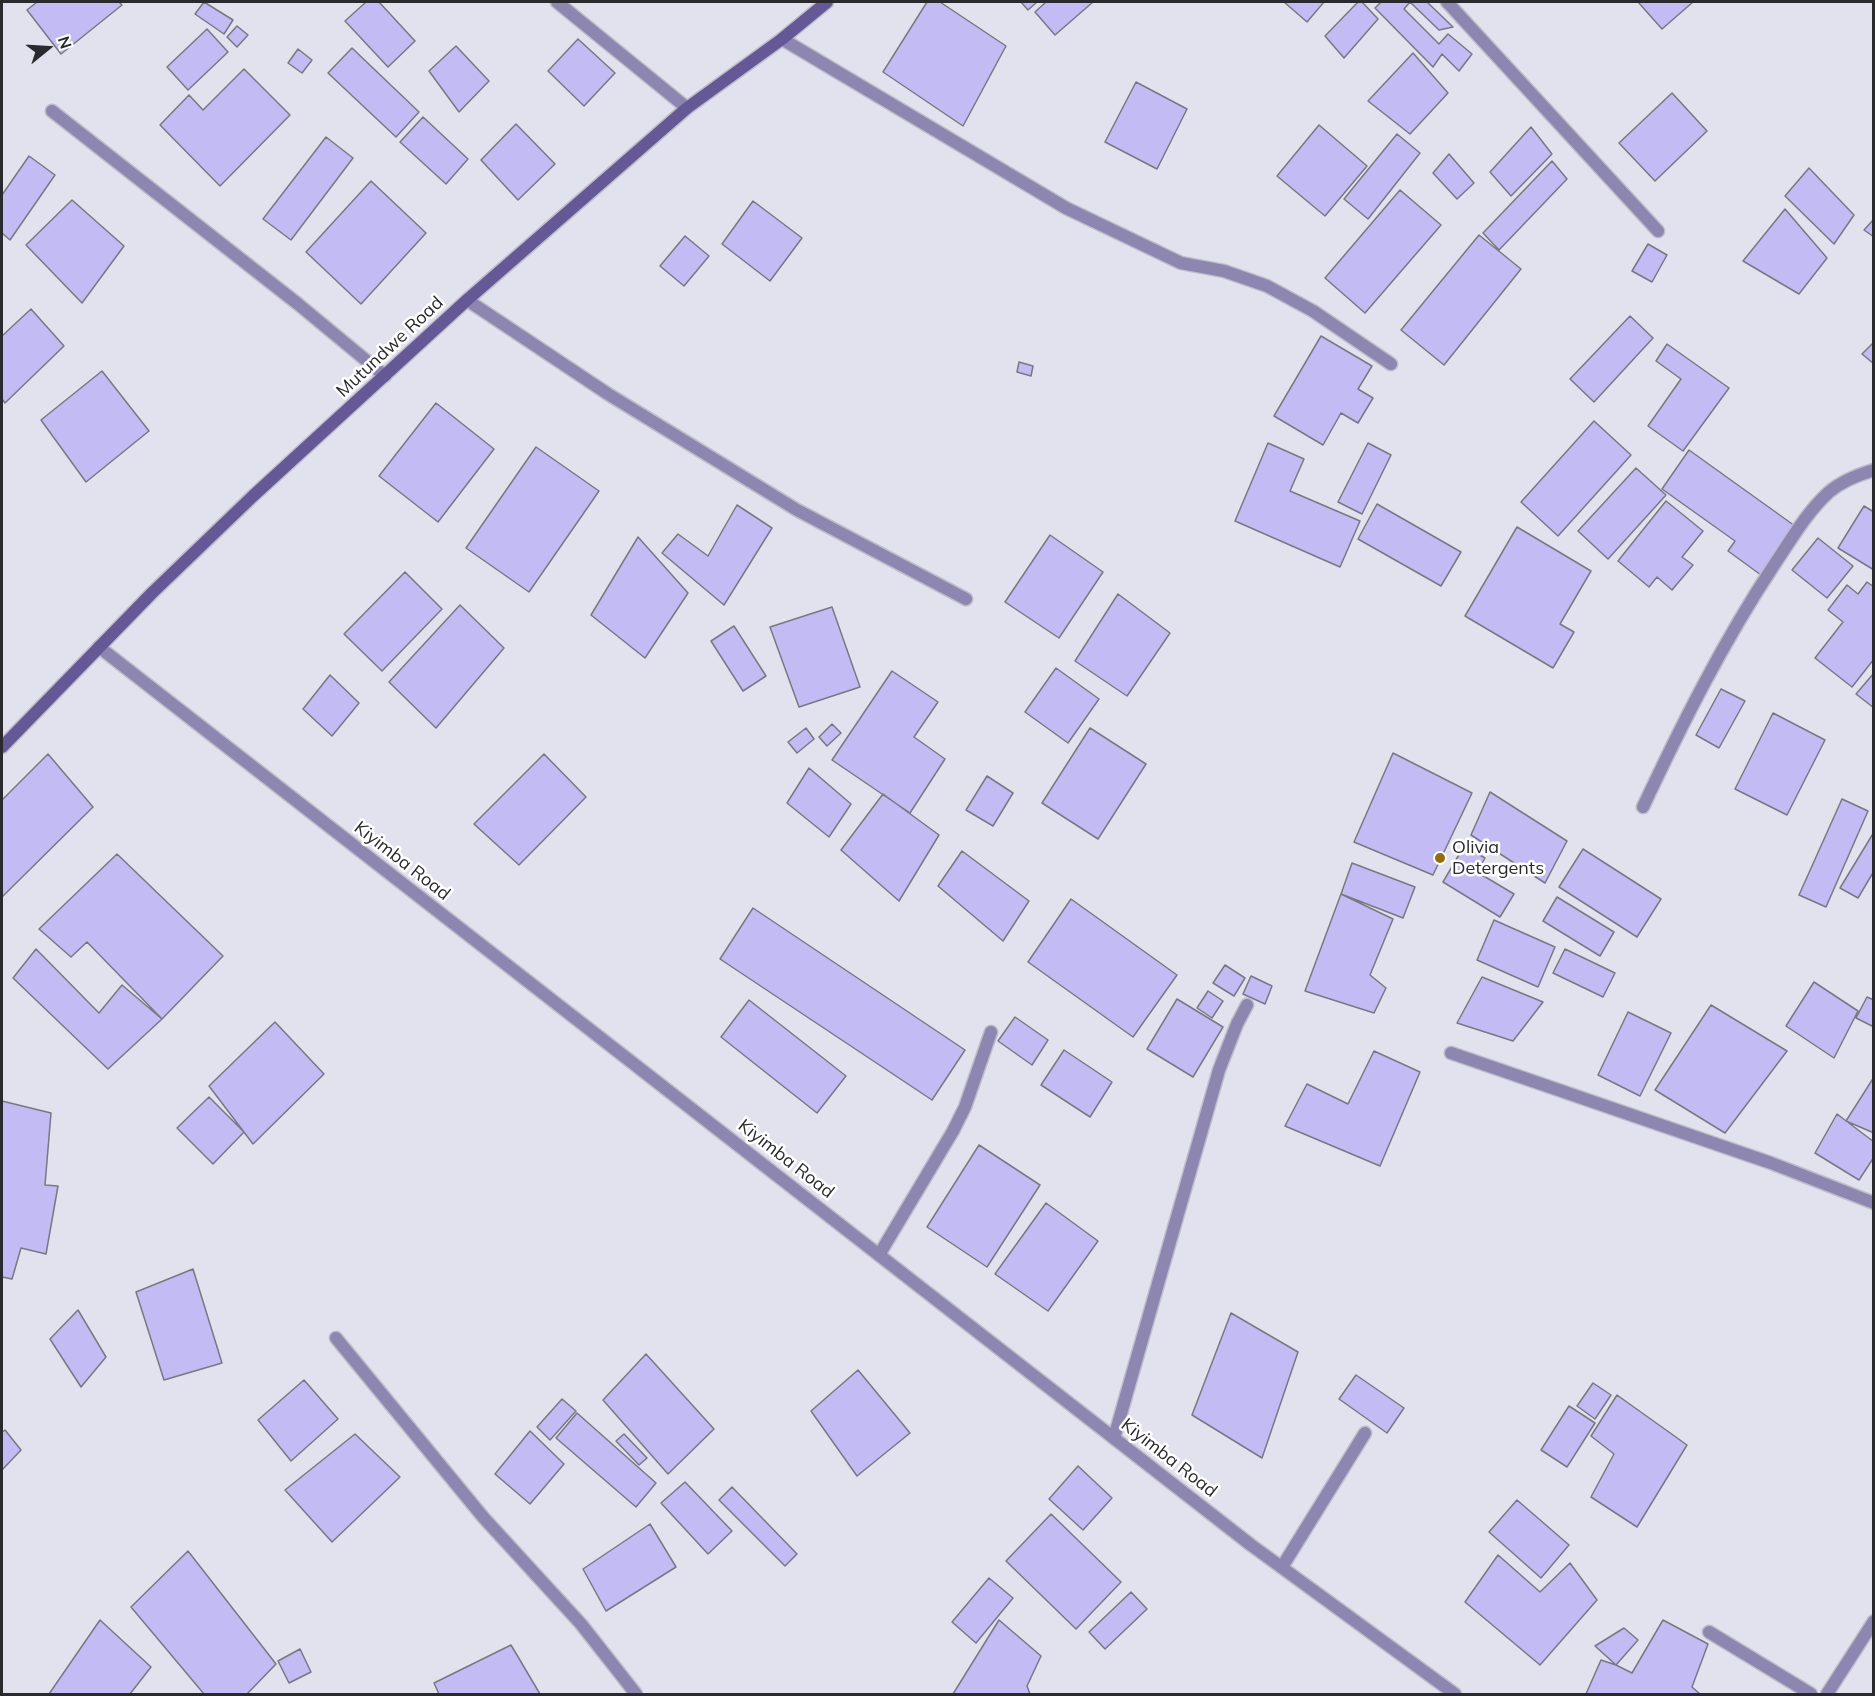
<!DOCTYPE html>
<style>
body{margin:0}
#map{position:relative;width:1875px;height:1696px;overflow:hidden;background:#e2e1ee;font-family:Mulish,sans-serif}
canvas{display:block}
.frame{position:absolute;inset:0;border:3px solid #2a2a2e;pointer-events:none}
.north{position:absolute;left:18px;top:18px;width:60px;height:60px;-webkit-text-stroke:4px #fff;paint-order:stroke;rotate:72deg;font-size:16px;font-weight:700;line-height:24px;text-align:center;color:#2a2a2e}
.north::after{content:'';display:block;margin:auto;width:21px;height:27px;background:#2a2a2e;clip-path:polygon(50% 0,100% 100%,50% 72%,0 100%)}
</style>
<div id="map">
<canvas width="1875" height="1696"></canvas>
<div class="frame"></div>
<div class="north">N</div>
</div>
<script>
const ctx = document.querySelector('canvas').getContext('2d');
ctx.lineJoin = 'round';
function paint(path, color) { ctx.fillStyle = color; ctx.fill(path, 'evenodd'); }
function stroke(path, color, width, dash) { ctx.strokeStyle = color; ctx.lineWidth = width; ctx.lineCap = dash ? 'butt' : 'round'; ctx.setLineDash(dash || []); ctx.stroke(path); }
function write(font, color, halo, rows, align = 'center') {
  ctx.font = font + ' Mulish,sans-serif'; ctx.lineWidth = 5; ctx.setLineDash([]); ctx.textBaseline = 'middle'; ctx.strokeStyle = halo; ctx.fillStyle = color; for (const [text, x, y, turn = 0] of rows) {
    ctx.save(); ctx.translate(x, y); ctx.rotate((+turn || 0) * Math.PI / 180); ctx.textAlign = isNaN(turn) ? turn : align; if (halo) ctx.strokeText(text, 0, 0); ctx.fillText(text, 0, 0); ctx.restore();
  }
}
const building = new Path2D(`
 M 37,2 L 119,2 L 122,5 L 61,54 L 27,10 Z
 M 204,2 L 233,20 L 224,34 L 195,14 Z
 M 366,2 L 379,2 L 415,41 L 388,67 L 345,21 Z
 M 927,2 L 940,2 L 1006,46 L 963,126 L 883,72 Z
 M 1021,2 L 1037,2 L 1028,10 Z
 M 1046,2 L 1093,2 L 1055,35 L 1035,12 Z
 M 1284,2 L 1324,2 L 1307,22 Z
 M 1358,2 L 1362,2 L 1378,19 L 1344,58 L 1325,36 Z
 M 1381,2 L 1427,2 L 1453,27 L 1439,30 L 1410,2 L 1404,9 L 1439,44 L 1448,34 L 1472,54 L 1459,71 L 1442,54 L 1433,67 L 1375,8 Z
 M 1638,2 L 1693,2 L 1662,29 Z
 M 237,26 L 248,35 L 237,47 L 227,37 Z
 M 207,29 L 228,52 L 188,90 L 167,67 Z
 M 578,39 L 615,73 L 584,106 L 548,71 Z
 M 456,46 L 489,81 L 459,112 L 429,71 Z
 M 352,48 L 419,112 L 396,137 L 328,73 Z
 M 298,49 L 312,60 L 302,73 L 288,63 Z
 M 1413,53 L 1448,93 L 1410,134 L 1368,101 Z
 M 244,69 L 290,115 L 220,186 L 160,125 L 189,95 L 203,110 Z
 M 1136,82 L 1187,109 L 1157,169 L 1105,142 Z
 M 1672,93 L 1707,131 L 1655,181 L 1619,143 Z
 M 423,117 L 468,159 L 446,184 L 400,142 Z
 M 516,124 L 555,164 L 518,200 L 481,160 Z
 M 1319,125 L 1367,166 L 1325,216 L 1277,176 Z
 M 1531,127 L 1552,154 L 1511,196 L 1490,172 Z
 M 1397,134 L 1420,153 L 1368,219 L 1344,199 Z
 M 326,137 L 353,158 L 291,240 L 263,219 Z
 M 1449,154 L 1474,183 L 1457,199 L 1433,173 Z
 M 29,156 L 55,175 L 10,240 L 2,233 L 2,195 Z
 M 1552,161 L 1567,179 L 1499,250 L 1483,233 Z
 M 1809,168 L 1854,215 L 1834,244 L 1785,196 Z
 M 371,181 L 426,233 L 361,304 L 306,252 Z
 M 1400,190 L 1441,225 L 1365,313 L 1325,278 Z
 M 72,200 L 124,246 L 82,303 L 26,245 Z
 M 753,201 L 802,238 L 770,281 L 722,244 Z
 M 1785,209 L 1827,258 L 1799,294 L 1743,261 Z
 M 1874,219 L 1874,237 L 1864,230 Z
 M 1479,235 L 1521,269 L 1444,365 L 1401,330 Z
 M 685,236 L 709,256 L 684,286 L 660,266 Z
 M 1648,244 L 1667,255 L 1652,282 L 1632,271 Z
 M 31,309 L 64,346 L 5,403 L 2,399 L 2,336 Z
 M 1630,316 L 1653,338 L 1594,402 L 1570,379 Z
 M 1321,336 L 1372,366 L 1358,389 L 1373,398 L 1358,423 L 1341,413 L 1323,445 L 1274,416 Z
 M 1874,342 L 1874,364 L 1862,354 Z
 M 1667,344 L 1729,388 L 1683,451 L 1648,426 L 1681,379 L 1656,361 Z
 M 1019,362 L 1033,366 L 1031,376 L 1017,372 Z
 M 102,371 L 149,431 L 86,482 L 41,420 Z
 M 436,403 L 494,449 L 438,522 L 379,476 Z
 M 1594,421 L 1631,455 L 1558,536 L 1521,502 Z
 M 1268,443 L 1304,459 L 1290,491 L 1360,521 L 1340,567 L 1235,521 Z
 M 1368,443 L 1391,455 L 1362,514 L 1338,502 Z
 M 536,447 L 599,491 L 529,592 L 466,548 Z
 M 1689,450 L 1795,526 L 1761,575 L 1728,551 L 1735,541 L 1662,489 Z
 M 1636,468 L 1666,495 L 1608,559 L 1578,531 Z
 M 1666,501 L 1703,531 L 1682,557 L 1693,565 L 1672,590 L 1657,577 L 1649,587 L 1618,561 Z
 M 1377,504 L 1461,552 L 1441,586 L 1358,539 Z
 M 737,505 L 772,528 L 724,605 L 662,553 L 678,534 L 708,556 Z
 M 1864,506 L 1874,512 L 1874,570 L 1838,548 Z
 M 1517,527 L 1591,571 L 1560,624 L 1574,632 L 1553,668 L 1465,616 Z
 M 1050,535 L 1103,572 L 1059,638 L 1005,602 Z
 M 638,537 L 688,593 L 645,658 L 591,615 Z
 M 1818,538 L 1853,566 L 1827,598 L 1792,570 Z
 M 405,572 L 442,609 L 382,671 L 344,634 Z
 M 1867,582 L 1874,587 L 1874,659 L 1852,687 L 1815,658 L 1843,622 L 1828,610 L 1847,585 L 1858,594 Z
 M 1118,594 L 1170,633 L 1127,696 L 1075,661 Z
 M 460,605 L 504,648 L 436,728 L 389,682 Z
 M 832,607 L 860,687 L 799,707 L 770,627 Z
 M 734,626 L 766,676 L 743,691 L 711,641 Z
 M 1056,668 L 1099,699 L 1068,743 L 1025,712 Z
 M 892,671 L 938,702 L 914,737 L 945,759 L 910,813 L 832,760 Z
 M 1874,673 L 1874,708 L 1856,694 Z
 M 330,675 L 359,703 L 332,736 L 303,709 Z
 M 1721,689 L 1745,701 L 1719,748 L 1696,735 Z
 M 1773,713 L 1825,740 L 1787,815 L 1735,789 Z
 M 832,724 L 841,733 L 827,746 L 819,737 Z
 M 806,728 L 814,739 L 797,753 L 788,742 Z
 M 1090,728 L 1146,764 L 1098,839 L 1042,803 Z
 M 1393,753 L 1472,793 L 1433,875 L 1354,842 Z
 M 48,754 L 93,807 L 2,897 L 2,800 Z
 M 544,754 L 586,797 L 519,865 L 474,824 Z
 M 809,768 L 851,804 L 829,837 L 787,803 Z
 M 987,776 L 1013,793 L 993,826 L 966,810 Z
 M 1490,792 L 1567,841 L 1545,883 L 1471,835 Z
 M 883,794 L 939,835 L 899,901 L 841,850 Z
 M 1842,799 L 1868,811 L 1826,907 L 1799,895 Z
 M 1874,832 L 1874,871 L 1858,898 L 1840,888 Z
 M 1464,846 L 1485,858 L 1477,872 L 1514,894 L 1500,917 L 1443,882 Z
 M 1583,849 L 1661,899 L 1637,937 L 1559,887 Z
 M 962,851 L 1029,901 L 1003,941 L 938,886 Z
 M 117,854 L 223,956 L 162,1019 L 87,942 L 71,957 L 39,929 Z
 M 1352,863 L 1415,887 L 1403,918 L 1341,894 Z
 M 1341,894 L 1393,919 L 1370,975 L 1386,988 L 1374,1013 L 1305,991 Z
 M 1557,897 L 1614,932 L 1600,956 L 1543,921 Z
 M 1071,899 L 1177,975 L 1133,1037 L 1028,962 Z
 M 753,908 L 965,1050 L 932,1100 L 720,959 Z
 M 1494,920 L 1555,947 L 1538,987 L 1477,960 Z
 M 36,949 L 99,1013 L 122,985 L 162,1019 L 108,1069 L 13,978 Z
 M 1565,949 L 1615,973 L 1603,997 L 1553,973 Z
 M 1225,965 L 1245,978 L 1234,996 L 1213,983 Z
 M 1251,976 L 1272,986 L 1265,1004 L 1243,994 Z
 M 1482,977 L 1543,1002 L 1513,1041 L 1457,1023 Z
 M 1814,982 L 1858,1011 L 1834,1058 L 1786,1026 Z
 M 1208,991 L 1223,1001 L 1212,1018 L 1197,1008 Z
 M 1867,997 L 1874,1000 L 1874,1027 L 1856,1018 Z
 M 1177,999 L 1223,1027 L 1193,1077 L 1147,1049 Z
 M 749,1000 L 846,1076 L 817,1113 L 721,1037 Z
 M 1711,1005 L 1787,1051 L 1725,1133 L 1655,1090 Z
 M 1628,1012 L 1671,1033 L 1640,1096 L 1598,1075 Z
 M 1015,1017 L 1048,1040 L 1032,1065 L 998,1041 Z
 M 275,1022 L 324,1074 L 253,1144 L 209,1086 Z
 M 1064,1050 L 1112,1082 L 1090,1117 L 1041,1085 Z
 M 1374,1051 L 1420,1072 L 1380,1166 L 1285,1126 L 1307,1084 L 1348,1104 Z
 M 1874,1077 L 1874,1133 L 1846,1121 Z
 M 209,1097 L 244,1132 L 213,1164 L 177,1128 Z
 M 2,1101 L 51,1113 L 45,1185 L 58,1186 L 46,1254 L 21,1248 L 12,1279 L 2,1277 Z
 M 1837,1114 L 1874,1142 L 1874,1157 L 1859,1180 L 1815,1153 Z
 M 979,1145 L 1040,1185 L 987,1267 L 927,1227 Z
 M 1046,1203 L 1098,1241 L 1048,1311 L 995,1274 Z
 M 193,1269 L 222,1363 L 164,1380 L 136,1292 Z
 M 78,1310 L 106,1357 L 81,1387 L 50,1339 Z
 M 1231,1313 L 1298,1352 L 1262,1458 L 1192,1415 Z
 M 646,1354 L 714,1429 L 668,1474 L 603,1400 Z
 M 858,1370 L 910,1433 L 857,1476 L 811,1411 Z
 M 1356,1375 L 1404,1408 L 1387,1433 L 1339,1399 Z
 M 304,1380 L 338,1419 L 291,1461 L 258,1420 Z
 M 1593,1383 L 1611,1395 L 1595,1419 L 1577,1406 Z
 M 1617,1395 L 1687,1445 L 1637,1527 L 1591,1497 L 1614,1454 L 1591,1436 Z
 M 562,1399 L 576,1411 L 550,1440 L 537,1427 Z
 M 1569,1406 L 1595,1423 L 1567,1467 L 1541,1450 Z
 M 577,1413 L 656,1483 L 636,1507 L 556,1438 Z
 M 5,1430 L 21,1450 L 2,1470 L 2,1432 Z
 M 530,1431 L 564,1464 L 530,1504 L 495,1474 Z
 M 355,1434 L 400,1477 L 332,1542 L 285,1490 Z
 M 624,1434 L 647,1458 L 639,1465 L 616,1441 Z
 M 1078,1466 L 1112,1498 L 1083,1530 L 1049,1499 Z
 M 685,1482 L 732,1531 L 708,1554 L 661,1503 Z
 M 732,1487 L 797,1554 L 785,1566 L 719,1500 Z
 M 1517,1500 L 1569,1545 L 1541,1578 L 1489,1532 Z
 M 1051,1514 L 1121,1582 L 1076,1629 L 1006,1561 Z
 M 650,1524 L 676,1567 L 606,1611 L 583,1569 Z
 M 188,1551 L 276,1664 L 247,1694 L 204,1694 L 131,1607 Z
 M 1498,1555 L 1540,1592 L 1570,1563 L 1597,1600 L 1540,1665 L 1465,1602 Z
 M 989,1578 L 1013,1598 L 976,1643 L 952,1622 Z
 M 1131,1592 L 1147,1609 L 1105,1649 L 1089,1632 Z
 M 100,1620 L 151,1667 L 130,1694 L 49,1694 Z
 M 999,1620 L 1041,1656 L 1027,1686 L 1030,1694 L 953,1694 Z
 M 1663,1620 L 1708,1644 L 1692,1687 L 1700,1694 L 1586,1694 L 1601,1660 L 1616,1665 L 1632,1673 Z
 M 1624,1628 L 1638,1640 L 1616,1665 L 1595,1646 Z
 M 511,1645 L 540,1694 L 439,1694 L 434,1683 Z
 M 300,1649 L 311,1672 L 289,1683 L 278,1661 Z`);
paint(building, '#c3bbf4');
stroke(building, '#797783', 1.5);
const service = new Path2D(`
 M 1282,1567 L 1365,1433
 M 1709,1632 L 1811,1694`);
const minor = new Path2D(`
 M 557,2 L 687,108
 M 1447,2 L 1658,231
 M 782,39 L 1066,208 L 1181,263 L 1224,271 L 1267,286 L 1313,311 L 1391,364
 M 52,111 L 298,304 L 385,376
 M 467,300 L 608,394 L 797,510 L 966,599
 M 1643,807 C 1682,724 1723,642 1774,565 C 1791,540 1806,513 1829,492 C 1842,481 1857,475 1874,470
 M 1451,1053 L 1771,1163 L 1874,1203
 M 879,1255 L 953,1131 L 965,1107 L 991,1032
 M 336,1338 L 483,1517 L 581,1624 L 636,1694
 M 1114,1438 L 1219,1070 L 1237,1024 L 1247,1005
 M 1827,1694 L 1874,1621`);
const tertiary = new Path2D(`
 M 99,647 L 1251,1545 L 1455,1694`);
const secondary = new Path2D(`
 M 2,747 L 152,593 L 253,496 L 467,300 L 687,108 L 782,39 L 827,2`);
stroke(service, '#bdbcc8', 15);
stroke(minor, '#bdbcc8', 15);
stroke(tertiary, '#bdbcc8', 15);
stroke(secondary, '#bdbcc8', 15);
stroke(service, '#8c86b1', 12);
stroke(minor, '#8c86b1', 12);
stroke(tertiary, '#8c86b1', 12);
stroke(secondary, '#645996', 12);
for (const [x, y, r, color] of [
 [1440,858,6,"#8e6e11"]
]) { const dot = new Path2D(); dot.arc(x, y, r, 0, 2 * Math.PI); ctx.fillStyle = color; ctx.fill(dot); stroke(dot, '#fff', 2); }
write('18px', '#2a2a2e', '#fff', [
 ["Mutundwe Road",390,347,-43],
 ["Kiyimba Road",402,861,38],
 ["Kiyimba Road",786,1159,38],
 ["Kiyimba Road",1169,1458,38]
]);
write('18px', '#2a2a2e', '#fff', [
 ["Olivia",1452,848],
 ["Detergents",1452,869]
], 'left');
</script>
